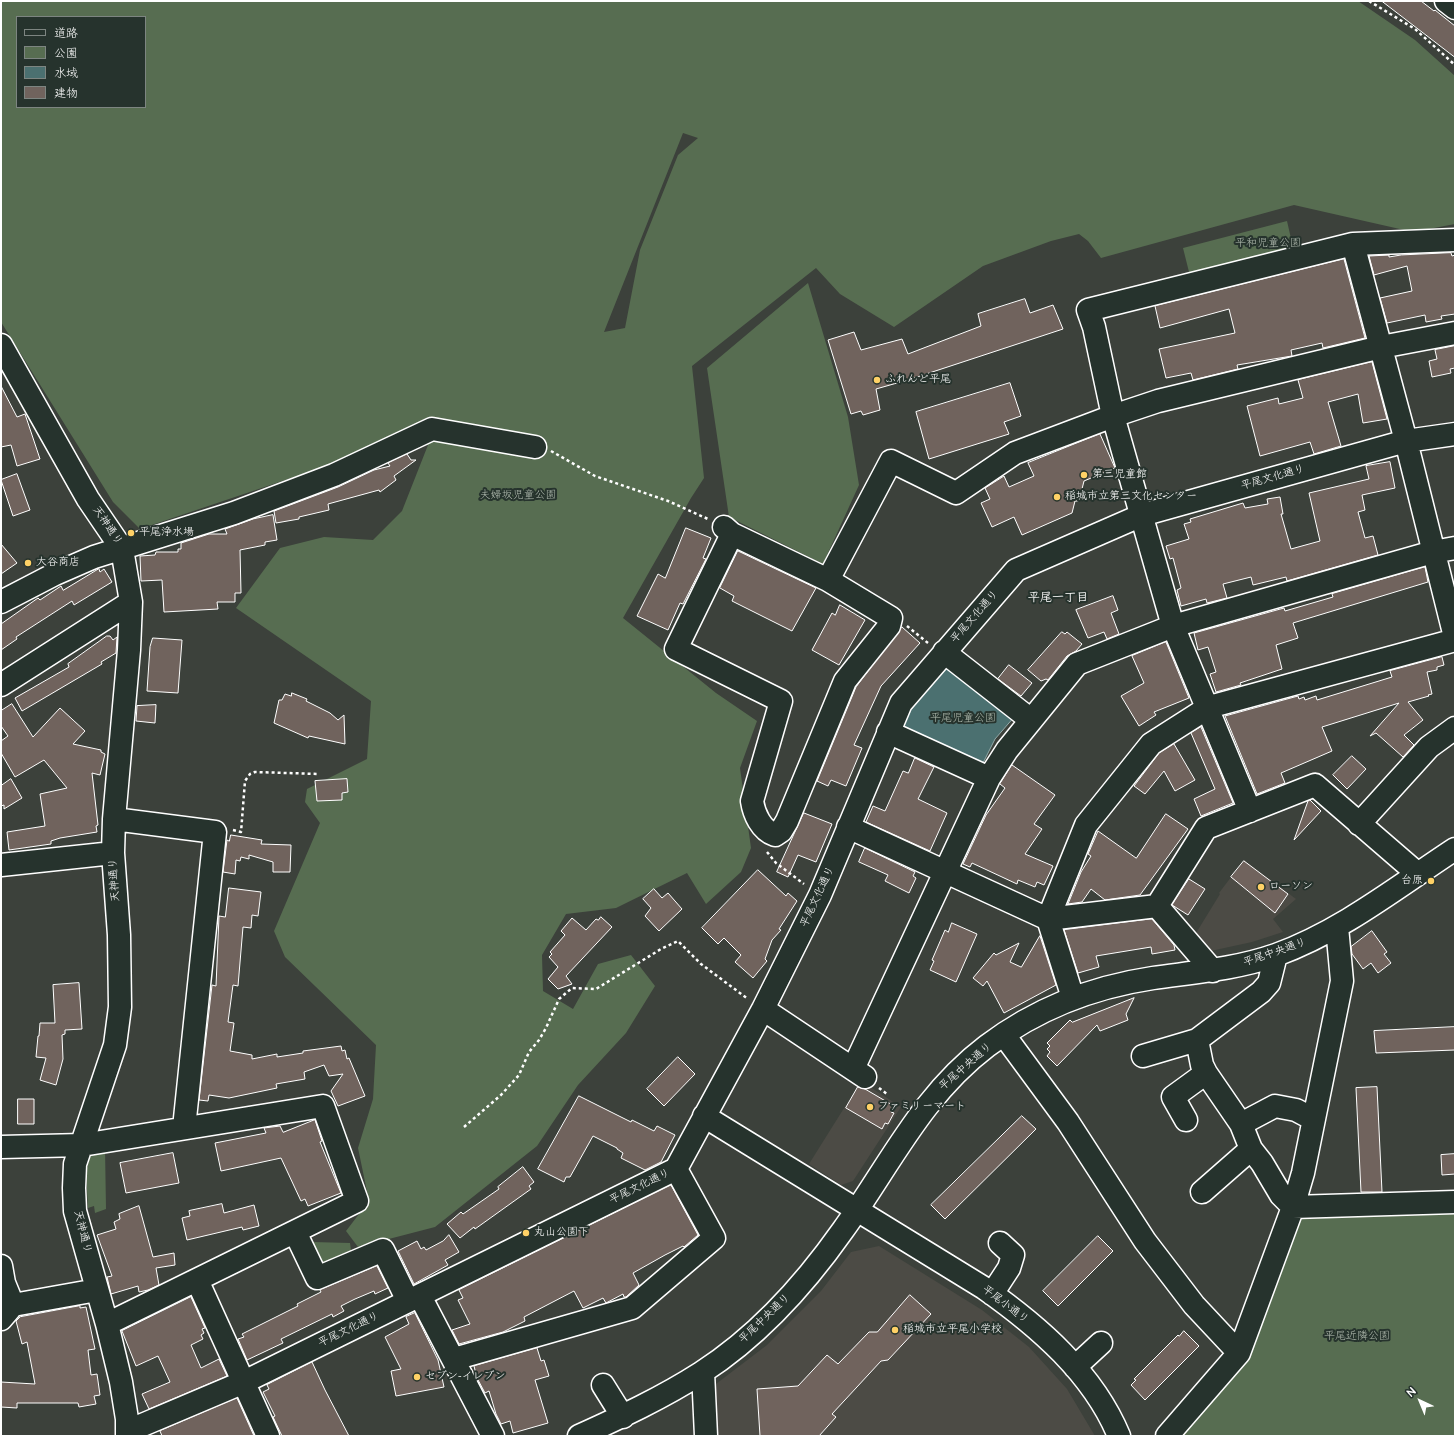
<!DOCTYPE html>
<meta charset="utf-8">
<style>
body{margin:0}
#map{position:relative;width:1456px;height:1437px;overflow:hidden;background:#3c413b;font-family:"Architects Daughter","Klee One",sans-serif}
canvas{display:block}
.frame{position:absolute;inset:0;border:2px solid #fff;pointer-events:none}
.legend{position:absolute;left:16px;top:16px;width:130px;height:92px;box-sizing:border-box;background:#26332d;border:1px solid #7d8581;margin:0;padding:5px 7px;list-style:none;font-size:12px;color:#fff}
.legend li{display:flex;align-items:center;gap:8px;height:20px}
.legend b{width:20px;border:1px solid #7d8581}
.north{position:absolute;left:1400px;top:1381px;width:40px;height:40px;-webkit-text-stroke:3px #26332d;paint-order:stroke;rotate:316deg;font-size:11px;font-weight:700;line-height:16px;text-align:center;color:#fff}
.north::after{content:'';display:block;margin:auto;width:14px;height:18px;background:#fff;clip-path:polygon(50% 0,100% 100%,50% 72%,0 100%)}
</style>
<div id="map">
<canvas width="1456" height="1437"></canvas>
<div class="frame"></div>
<ul class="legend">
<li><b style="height:5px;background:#26332d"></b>道路</li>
<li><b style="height:11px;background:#576d51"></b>公園</li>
<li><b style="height:11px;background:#4b7070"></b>水域</li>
<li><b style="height:11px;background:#70635d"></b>建物</li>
</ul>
<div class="north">N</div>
</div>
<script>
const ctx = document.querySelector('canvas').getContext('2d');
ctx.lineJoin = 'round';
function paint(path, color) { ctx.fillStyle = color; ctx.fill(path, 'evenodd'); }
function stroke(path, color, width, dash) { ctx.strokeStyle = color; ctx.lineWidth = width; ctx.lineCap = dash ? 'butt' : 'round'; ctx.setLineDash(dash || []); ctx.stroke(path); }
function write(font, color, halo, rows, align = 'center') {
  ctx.font = font + ' "Architects Daughter","Klee One",sans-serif'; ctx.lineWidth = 4; ctx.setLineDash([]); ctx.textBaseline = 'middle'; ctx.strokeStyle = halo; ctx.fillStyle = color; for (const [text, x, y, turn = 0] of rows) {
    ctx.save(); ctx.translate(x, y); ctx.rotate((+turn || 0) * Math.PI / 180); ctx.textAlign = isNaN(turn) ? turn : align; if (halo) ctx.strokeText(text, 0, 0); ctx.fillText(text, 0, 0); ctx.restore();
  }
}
paint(new Path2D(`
 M 1244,860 L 1296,899 L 1273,919 L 1283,932 L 1252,942 L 1206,952 L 1193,938 L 1220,894 L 1219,893 Z
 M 861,1081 L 901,1107 L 853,1181 L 841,1185 L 809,1164 Z
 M 879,1246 L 982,1310 L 1029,1347 L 1067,1389 L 1095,1436 L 715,1436 L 712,1387 L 767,1345 L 821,1291 L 851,1252 Z`), '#4c4b45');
paint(new Path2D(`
 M 1,1 L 1358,1 L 1415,40 L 1455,76 L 1455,224 L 1413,232 L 1294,205 L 1101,258 L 1088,241 L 1079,234 L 1051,241 L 983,266 L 894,327 L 840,294 L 816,268 L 692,366 L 704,478 L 691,498 L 623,618 L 716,693 L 757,721 L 740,768 L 751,848 L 741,872 L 706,904 L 687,873 L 616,908 L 566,914 L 542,955 L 543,991 L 573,1009 L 598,964 L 631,955 L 655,986 L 626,1033 L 578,1085 L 537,1146 L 435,1227 L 358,1247 L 346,1231 L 369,1201 L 358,1148 L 373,1099 L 376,1045 L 285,957 L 274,931 L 320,823 L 305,802 L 307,789 L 367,759 L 371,701 L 236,608 L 280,548 L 324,537 L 373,540 L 402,511 L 428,445 L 419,435 L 140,529 L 113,502 L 1,322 ZM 17,17 L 145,17 L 145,107 L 17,107 ZM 683,133 L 698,138 L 678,155 L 640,250 L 625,328 L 604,332 Z
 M 1287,221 L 1295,256 L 1191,280 L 1183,248 Z
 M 808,283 L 848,417 L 859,485 L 823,564 L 729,517 L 707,368 Z
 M 105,1148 L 106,1209 L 95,1213 L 94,1206 L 88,1208 L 86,1172 L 91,1153 Z
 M 1455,1209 L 1455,1436 L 1178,1436 L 1200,1410 L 1293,1226 L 1305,1213 Z
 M 312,1242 L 350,1243 L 352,1258 L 323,1268 L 308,1244 Z`), '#576d51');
const water = new Path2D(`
 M 946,662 L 1015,716 L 995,739 L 981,767 L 898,729 L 903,717 Z`);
paint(water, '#4b7070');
stroke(water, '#93a9a9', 1);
const building = new Path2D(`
 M 1382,1 L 1421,1 L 1434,11 L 1435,10 L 1455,26 L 1455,57 Z
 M 1451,253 L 1452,256 L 1455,255 L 1455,314 L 1441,316 L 1442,319 L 1426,322 L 1425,315 L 1387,323 L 1380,298 L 1412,291 L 1407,266 L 1374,275 L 1369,256 L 1389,255 L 1389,257 L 1401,255 Z
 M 1344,259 L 1365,338 L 1323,348 L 1322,343 L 1291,350 L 1292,356 L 1237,365 L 1238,369 L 1193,380 L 1191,373 L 1166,378 L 1159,349 L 1235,333 L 1229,309 L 1160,328 L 1155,306 Z
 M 1025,299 L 1030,313 L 1053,305 L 1063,329 L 911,379 L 876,389 L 880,410 L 863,415 L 861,411 L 851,414 L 828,340 L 854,332 L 861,350 L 902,339 L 908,354 L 981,326 L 978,314 Z
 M 1455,346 L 1455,368 L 1450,369 L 1451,373 L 1432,377 L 1429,361 L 1437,359 L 1435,350 Z
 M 1372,362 L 1387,419 L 1363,423 L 1358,394 L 1328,402 L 1341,446 L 1314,454 L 1310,442 L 1260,456 L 1247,406 L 1278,398 L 1279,404 L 1303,398 L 1298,380 Z
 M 1010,383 L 1021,416 L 1004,422 L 1009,434 L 929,459 L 916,412 Z
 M 1,386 L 17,417 L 25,414 L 40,459 L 17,466 L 11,445 L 1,447 Z
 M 1100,434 L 1115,468 L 1084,481 L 1079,501 L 1075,501 L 1072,513 L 1022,535 L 1014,517 L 992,527 L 981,503 L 990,499 L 985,488 L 1004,476 L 1009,487 L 1034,476 L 1028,463 Z
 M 407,454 L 411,460 L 416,460 L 394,476 L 396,480 L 380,492 L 379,490 L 328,504 L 329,510 L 299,517 L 299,519 L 276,523 L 274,511 L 338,487 L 374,470 L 390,466 L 388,463 Z
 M 1390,462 L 1395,488 L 1362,495 L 1365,510 L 1358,512 L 1365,538 L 1373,536 L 1378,555 L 1287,581 L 1286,577 L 1253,585 L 1251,577 L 1223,584 L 1227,598 L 1207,603 L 1206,599 L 1181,606 L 1177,590 L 1181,588 L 1173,558 L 1170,559 L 1166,546 L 1189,539 L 1184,524 L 1191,522 L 1190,519 L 1243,503 L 1245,508 L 1268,504 L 1267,499 L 1280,497 L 1283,514 L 1281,514 L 1291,549 L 1320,541 L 1309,493 L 1369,479 L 1366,466 Z
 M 17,474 L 30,510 L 13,516 L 1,480 Z
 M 273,515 L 277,540 L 265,542 L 265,545 L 240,550 L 241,593 L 235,593 L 235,602 L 217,602 L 218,609 L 164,612 L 162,580 L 141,581 L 140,556 L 155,555 L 156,552 L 178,552 L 178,549 L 181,549 L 181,543 L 209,534 L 227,534 L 225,529 L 253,519 Z
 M 686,528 L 711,538 L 703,558 L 706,559 L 683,604 L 680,603 L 668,630 L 637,616 L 658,574 L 665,578 Z
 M 1,544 L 17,563 L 1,574 Z
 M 738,551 L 816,588 L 792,631 L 732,601 L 734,596 L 720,588 Z
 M 1425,567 L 1428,582 L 1293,623 L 1298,638 L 1276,645 L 1282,669 L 1240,683 L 1241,685 L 1216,692 L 1210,674 L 1216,672 L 1208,647 L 1198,650 L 1194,633 L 1284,608 L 1285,611 L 1333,597 L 1332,594 Z
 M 99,569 L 100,572 L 104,569 L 112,582 L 74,605 L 72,601 L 16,637 L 17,639 L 1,650 L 1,624 L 38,598 L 40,600 L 61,586 L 63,590 Z
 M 1113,596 L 1118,610 L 1111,613 L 1119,634 L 1107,639 L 1104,632 L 1088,638 L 1076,610 Z
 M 840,605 L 865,620 L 839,665 L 812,650 L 832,613 L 835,615 Z
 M 902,627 L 920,643 L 881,686 L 854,745 L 862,748 L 846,786 L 831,780 L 828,786 L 817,781 L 856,687 Z
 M 1062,632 L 1065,634 L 1067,632 L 1082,644 L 1076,651 L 1067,656 L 1048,680 L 1046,679 L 1041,681 L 1028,670 Z
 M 107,636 L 110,636 L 113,640 L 117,637 L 116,653 L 101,662 L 102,664 L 22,711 L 15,698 L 69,667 L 68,664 Z
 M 153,638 L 182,640 L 178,693 L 147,691 L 150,647 Z
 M 1166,642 L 1189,698 L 1154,712 L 1156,715 L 1139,726 L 1121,696 L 1144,683 L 1132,656 Z
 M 1442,657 L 1444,665 L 1437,667 L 1437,670 L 1427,672 L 1432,694 L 1428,695 L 1429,696 L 1408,702 L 1423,720 L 1404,735 L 1414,745 L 1403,757 L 1376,733 L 1370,736 L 1399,703 L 1322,727 L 1332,751 L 1281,773 L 1285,783 L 1257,794 L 1225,716 L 1298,696 L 1299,699 L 1304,697 L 1305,700 L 1316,696 L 1317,700 L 1392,677 L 1390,671 Z
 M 1009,665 L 1032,683 L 1021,696 L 998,679 Z
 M 292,693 L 307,699 L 306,701 L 330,713 L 338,720 L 344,715 L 345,744 L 309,736 L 308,738 L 274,723 L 279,700 L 282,700 L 285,694 L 291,696 Z
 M 12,704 L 33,737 L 60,708 L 85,731 L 73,744 L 101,750 L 101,752 L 105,754 L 100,775 L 92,773 L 98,825 L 96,826 L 97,832 L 60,838 L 51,841 L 51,844 L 9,850 L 7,832 L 45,826 L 40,794 L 67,788 L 44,760 L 15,777 L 1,753 L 1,741 L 8,736 L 1,726 L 1,711 Z
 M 156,705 L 155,723 L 136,721 L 137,706 Z
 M 1201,727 L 1233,803 L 1201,816 L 1194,799 L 1215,789 L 1191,733 Z
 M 1174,744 L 1195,780 L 1175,791 L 1164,771 L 1145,794 L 1134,786 L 1159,753 Z
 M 1352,756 L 1366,769 L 1347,789 L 1333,775 Z
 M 915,758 L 934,767 L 918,799 L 947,813 L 930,851 L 866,822 L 873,806 L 885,811 L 903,771 L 908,773 Z
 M 1012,765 L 1055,795 L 1034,824 L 1042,829 L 1025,854 L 1053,866 L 1044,885 L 1037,882 L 1035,887 L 1018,880 L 1017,884 L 972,863 L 970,867 L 963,864 L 986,815 L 1005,788 L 1000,784 Z
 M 11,779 L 22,798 L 4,809 L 4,805 L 1,806 L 1,786 Z
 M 347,779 L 348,792 L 342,793 L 342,800 L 317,801 L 315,781 Z
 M 1310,800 L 1321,811 L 1294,840 L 1308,801 Z
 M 804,813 L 832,824 L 816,862 L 798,855 L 788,877 L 777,872 Z
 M 1166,814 L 1188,829 L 1140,895 L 1105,900 L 1091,889 L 1082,902 L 1068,904 L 1081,872 L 1091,856 L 1088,854 L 1098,831 L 1136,858 Z
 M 231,835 L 262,840 L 261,844 L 291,845 L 290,872 L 273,872 L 273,862 L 249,855 L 249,859 L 241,857 L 240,861 L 236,860 L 235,874 L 223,872 L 227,840 L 229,841 Z
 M 865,848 L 915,872 L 913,876 L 916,878 L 909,893 L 885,881 L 888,875 L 859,862 Z
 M 1244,861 L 1288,894 L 1275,913 L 1231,877 Z
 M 758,870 L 786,896 L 788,893 L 797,901 L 779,929 L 781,930 L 772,940 L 765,959 L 767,961 L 753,978 L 735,962 L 741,955 L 724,938 L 718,944 L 702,928 Z
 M 1189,879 L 1205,889 L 1188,915 L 1172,905 Z
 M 229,888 L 261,892 L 258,916 L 252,915 L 251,928 L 243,927 L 238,986 L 233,985 L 228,1022 L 234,1023 L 230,1051 L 252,1055 L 252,1059 L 277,1054 L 277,1057 L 303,1053 L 303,1051 L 341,1046 L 342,1051 L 345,1050 L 347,1059 L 349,1058 L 365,1096 L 338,1106 L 331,1091 L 343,1074 L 329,1076 L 324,1065 L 304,1072 L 305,1079 L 276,1084 L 277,1088 L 229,1098 L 209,1095 L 208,1101 L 199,1100 L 212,985 L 216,986 L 219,916 L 225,917 Z
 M 654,889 L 662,898 L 668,893 L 682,909 L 659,931 L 645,916 L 651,908 L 643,899 Z
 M 601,917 L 612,927 L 566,976 L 572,984 L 558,989 L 548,979 L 558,967 L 549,957 L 552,954 L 550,952 L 565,935 L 561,931 L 572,918 L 586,930 L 596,919 L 598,920 Z
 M 1152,919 L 1174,945 L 1175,950 L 1152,954 L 1151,947 L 1096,956 L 1099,967 L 1078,973 L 1064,930 Z
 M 952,923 L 977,934 L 956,982 L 930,970 L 934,961 L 932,960 L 945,930 L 948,932 Z
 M 1372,931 L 1387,952 L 1384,954 L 1391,963 L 1378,973 L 1371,963 L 1363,969 L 1352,954 L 1351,947 Z
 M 1040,936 L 1056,985 L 1004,1013 L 987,981 L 983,986 L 973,978 L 994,953 L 996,955 L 1019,943 L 1010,962 L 1021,967 Z
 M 79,983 L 82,1029 L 65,1030 L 65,1034 L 62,1035 L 63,1059 L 56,1085 L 40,1080 L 46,1058 L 36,1057 L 38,1036 L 39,1036 L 40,1023 L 55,1023 L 53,985 Z
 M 1134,998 L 1126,1014 L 1128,1020 L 1100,1031 L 1097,1025 L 1057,1066 L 1047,1056 L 1050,1052 L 1047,1049 L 1050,1046 L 1047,1043 L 1070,1020 L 1072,1022 Z
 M 1455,1027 L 1455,1050 L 1376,1053 L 1374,1031 Z
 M 678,1057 L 695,1074 L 664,1106 L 647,1089 Z
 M 858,1087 L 865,1089 L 894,1106 L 891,1112 L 894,1113 L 888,1124 L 885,1123 L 882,1129 L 846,1108 Z
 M 1377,1087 L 1382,1192 L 1361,1192 L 1356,1088 Z
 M 579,1096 L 631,1122 L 632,1120 L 654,1131 L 657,1126 L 675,1135 L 661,1162 L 645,1170 L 621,1158 L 623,1153 L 617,1149 L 617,1148 L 593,1136 L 570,1177 L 566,1177 L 564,1182 L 538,1169 Z
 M 18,1099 L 34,1099 L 34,1124 L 18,1124 Z
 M 1022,1116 L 1036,1129 L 945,1219 L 931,1205 Z
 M 315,1120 L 322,1141 L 320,1142 L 341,1193 L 308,1206 L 305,1199 L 301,1201 L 281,1158 L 221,1171 L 215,1143 L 266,1133 L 264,1128 L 280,1126 L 283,1132 Z
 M 173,1153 L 179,1183 L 126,1193 L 120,1163 Z
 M 1455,1154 L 1455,1174 L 1442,1175 L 1441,1155 Z
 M 523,1167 L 534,1182 L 529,1186 L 531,1189 L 475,1229 L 474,1227 L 460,1238 L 447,1224 L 461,1212 L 463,1214 L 499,1189 L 498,1187 Z
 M 671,1185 L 698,1235 L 684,1247 L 683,1246 L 665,1255 L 633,1273 L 639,1285 L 626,1297 L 624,1297 L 623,1294 L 606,1303 L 603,1298 L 583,1308 L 574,1291 L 524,1317 L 525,1321 L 503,1332 L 459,1344 L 452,1330 L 470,1324 L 458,1300 L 463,1298 L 459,1290 Z
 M 222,1204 L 224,1213 L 254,1205 L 259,1226 L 243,1230 L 242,1227 L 187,1240 L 182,1218 L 190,1216 L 189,1211 Z
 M 139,1206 L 153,1257 L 174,1253 L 175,1265 L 156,1268 L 159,1285 L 148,1290 L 139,1292 L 138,1286 L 111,1294 L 107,1277 L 112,1276 L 97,1235 L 116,1229 L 114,1222 L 120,1219 L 119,1214 Z
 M 449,1235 L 459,1252 L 445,1260 L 448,1265 L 414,1284 L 398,1251 L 417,1241 L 421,1249 L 424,1247 L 426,1250 L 443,1241 Z
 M 1098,1236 L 1113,1251 L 1058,1306 L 1043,1291 Z
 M 377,1266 L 388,1288 L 375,1294 L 374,1291 L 355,1299 L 341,1306 L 344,1311 L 333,1317 L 332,1314 L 281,1339 L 283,1343 L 247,1360 L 238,1339 L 244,1337 L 242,1334 L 298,1306 L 297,1304 L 321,1292 L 320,1290 Z
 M 910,1295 L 931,1314 L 888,1360 L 881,1361 L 832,1414 L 836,1417 L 819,1436 L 760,1436 L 757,1389 L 798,1386 L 827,1355 L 838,1364 L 869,1332 L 877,1332 Z
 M 191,1297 L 205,1328 L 202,1329 L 204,1333 L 201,1335 L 203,1339 L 191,1345 L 201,1368 L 219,1359 L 227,1376 L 149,1409 L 142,1394 L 170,1382 L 158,1356 L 136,1366 L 122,1331 Z
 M 80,1306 L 80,1308 L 86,1307 L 95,1349 L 88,1350 L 91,1375 L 97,1374 L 100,1395 L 94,1396 L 96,1404 L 79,1407 L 78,1403 L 17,1403 L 17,1408 L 1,1407 L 1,1382 L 35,1384 L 27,1342 L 22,1344 L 16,1321 L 20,1317 Z
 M 415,1313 L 438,1360 L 444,1387 L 396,1396 L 391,1371 L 401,1369 L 385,1337 L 409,1324 L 406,1317 Z
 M 1184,1331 L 1199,1346 L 1145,1400 L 1131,1385 L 1136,1380 L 1134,1379 L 1178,1335 L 1179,1336 Z
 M 537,1348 L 541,1361 L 544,1360 L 549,1376 L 535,1380 L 548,1423 L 513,1433 L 510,1421 L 501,1424 L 496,1414 L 489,1391 L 485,1393 L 477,1378 L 474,1366 Z
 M 312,1362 L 325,1390 L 349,1436 L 282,1436 L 273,1417 L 275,1416 L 263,1392 L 269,1389 L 267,1385 Z
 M 237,1398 L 254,1436 L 162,1436 L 160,1431 Z`);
paint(building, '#70635d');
stroke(building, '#fff', 1);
const minor = new Path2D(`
 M 1446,1 L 1455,8
 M 1353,244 L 1406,441 L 1455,637
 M 1,345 L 88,499 L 122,549 L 131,602 L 129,650 L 114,819 L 113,853 L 119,935 L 120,1007 L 115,1045 L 75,1164 L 74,1188 L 75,1211 L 107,1324 L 121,1382 L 127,1419 L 127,1436
 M 724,527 L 732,534 L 828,580 L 891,618 L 889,626 L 845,681 L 787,821 L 781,831 L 775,835 C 761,830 754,814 752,801 L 781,701 L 676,649 L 732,534
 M 828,580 L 891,461 L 956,493 L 1015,453 L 1113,416 L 1158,401 L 1381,347 L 1455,333
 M 1,602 L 55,574 L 94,557 L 234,513 L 334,475 L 432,429 L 535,447
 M 944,652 L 1031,720
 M 1,685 L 131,602
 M 888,732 L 989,778
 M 1250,811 L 1173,626 L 1113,416 L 1094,327 L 1088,310 L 1353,244 L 1455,240
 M 114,819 L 215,832 L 184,1128
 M 1359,824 L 1429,747 L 1455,728
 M 848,827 L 1048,919 L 1157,906 L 1206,828 L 1315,785 L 1418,874
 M 1,865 L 113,853
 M 1157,906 L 1213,971
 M 1073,998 L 1048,919 L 1086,825 L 1151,744 L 1209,707 L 1455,640
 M 763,1009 L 865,1077
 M 1004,1035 L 1068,1122 L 1145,1241 L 1194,1305 L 1239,1353
 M 1197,1040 L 1202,1065 L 1206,1073 L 1241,1124 L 1251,1149 L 1262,1163 L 1281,1195 L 1293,1207 L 1455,1202
 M 1143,1056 L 1197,1040 L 1261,992 L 1269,983 L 1276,955
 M 853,1069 L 989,778 L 1007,750 L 1077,664 L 1173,626 L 1433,552 L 1455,548
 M 704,1116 L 984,1288 C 1038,1326 1093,1373 1119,1436
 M 1186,1120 L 1173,1097 L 1206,1073
 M 1241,1124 L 1275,1106 L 1296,1110 L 1313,1119
 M 1,1147 L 82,1145 L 323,1106 L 357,1201 L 107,1324
 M 1202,1192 L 1251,1149
 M 295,1232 L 317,1278 L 383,1250 L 408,1301
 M 1,1266 L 4,1283 L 13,1305
 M 197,1280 L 268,1436
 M 992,1294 L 1009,1268 L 1013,1255 L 1000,1243
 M 420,1296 L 493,1436
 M 1,1319 L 13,1305 L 97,1290
 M 454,1359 L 632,1308 L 714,1238 L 676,1169
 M 1075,1367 L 1101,1343
 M 703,1372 L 706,1436
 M 603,1385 L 623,1417
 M 133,1436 L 140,1426 L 244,1382 L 676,1169 L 763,1009 L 820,895 L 901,703 L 1016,570 L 1142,515 L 1406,441 L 1455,434
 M 579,1436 C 621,1417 662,1398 701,1373 C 757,1337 805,1284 843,1230 C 890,1165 921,1096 987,1046 C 1036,1009 1093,987 1153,978 C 1195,972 1236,969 1276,955 C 1342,931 1397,887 1455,849
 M 1167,1436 L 1239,1353 L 1293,1207 L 1303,1173 L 1342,981 L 1337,927`);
stroke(minor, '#fff', 25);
stroke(new Path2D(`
 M 1369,1 L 1415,29 L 1455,65
 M 551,451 L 595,476 L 668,501 L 708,519
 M 907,626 L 928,643
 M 233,830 L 241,832 L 245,781 L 250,774 L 255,772 L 319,774
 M 767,852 L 776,863 L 804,884
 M 879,1088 L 887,1094
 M 464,1127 L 501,1095 L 519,1075 L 529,1052 L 539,1040 L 546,1028 L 559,999 L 572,988 L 596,989 L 661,949 L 678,941 L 701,964 L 748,999`), '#fff', 2.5, [3, 3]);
stroke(minor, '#26332d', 22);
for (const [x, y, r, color] of [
 [877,380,4,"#ffd166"],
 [1084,475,4,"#ffd166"],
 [1057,497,4,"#ffd166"],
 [131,533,4,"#ffd166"],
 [28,563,4,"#ffd166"],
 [1431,881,4,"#ffd166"],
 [1261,887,4,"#ffd166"],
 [870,1107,4,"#ffd166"],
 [526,1233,4,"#ffd166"],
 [895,1330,4,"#ffd166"],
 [417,1377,4,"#ffd166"]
]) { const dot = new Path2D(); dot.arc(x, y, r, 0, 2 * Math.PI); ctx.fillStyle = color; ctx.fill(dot); stroke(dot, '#26332d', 1.5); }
write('11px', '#b3bdb1', '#26332d', [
 ["平和児童公園",1268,244],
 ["夫婦坂児童公園",518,496],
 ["平尾児童公園",963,719],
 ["平尾近隣公園",1357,1337]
]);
write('11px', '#fff', '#26332d', [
 ["ふれんど平尾",885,380],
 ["第三児童館",1092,475],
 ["稲城市立第三文化センター",1065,497],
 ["平尾浄水場",139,533],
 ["大谷商店",36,563],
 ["台原",1423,881,"right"],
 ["ローソン",1269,887],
 ["ファミリーマート",878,1107],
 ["丸山公園下",534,1233],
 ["稲城市立平尾小学校",903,1330],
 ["セブン-イレブン",425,1377]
], 'left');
write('11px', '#fff', '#26332d', [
 ["平尾文化通り",1273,478,-16],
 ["天神通り",107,526,56],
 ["平尾文化通り",975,617,-49],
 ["天神通り",115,880,-94],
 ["平尾文化通り",818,897,-65],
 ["平尾中央通り",1275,953,-19],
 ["平尾中央通り",966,1067,-41],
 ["平尾文化通り",640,1187,-26],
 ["天神通り",82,1232,76],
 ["平尾小通り",1005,1305,37],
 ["平尾中央通り",765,1319,-44],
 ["平尾文化通り",349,1330,-26]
]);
write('bold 12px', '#fff', '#26332d', [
 ["平尾一丁目",1058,598]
]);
</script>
